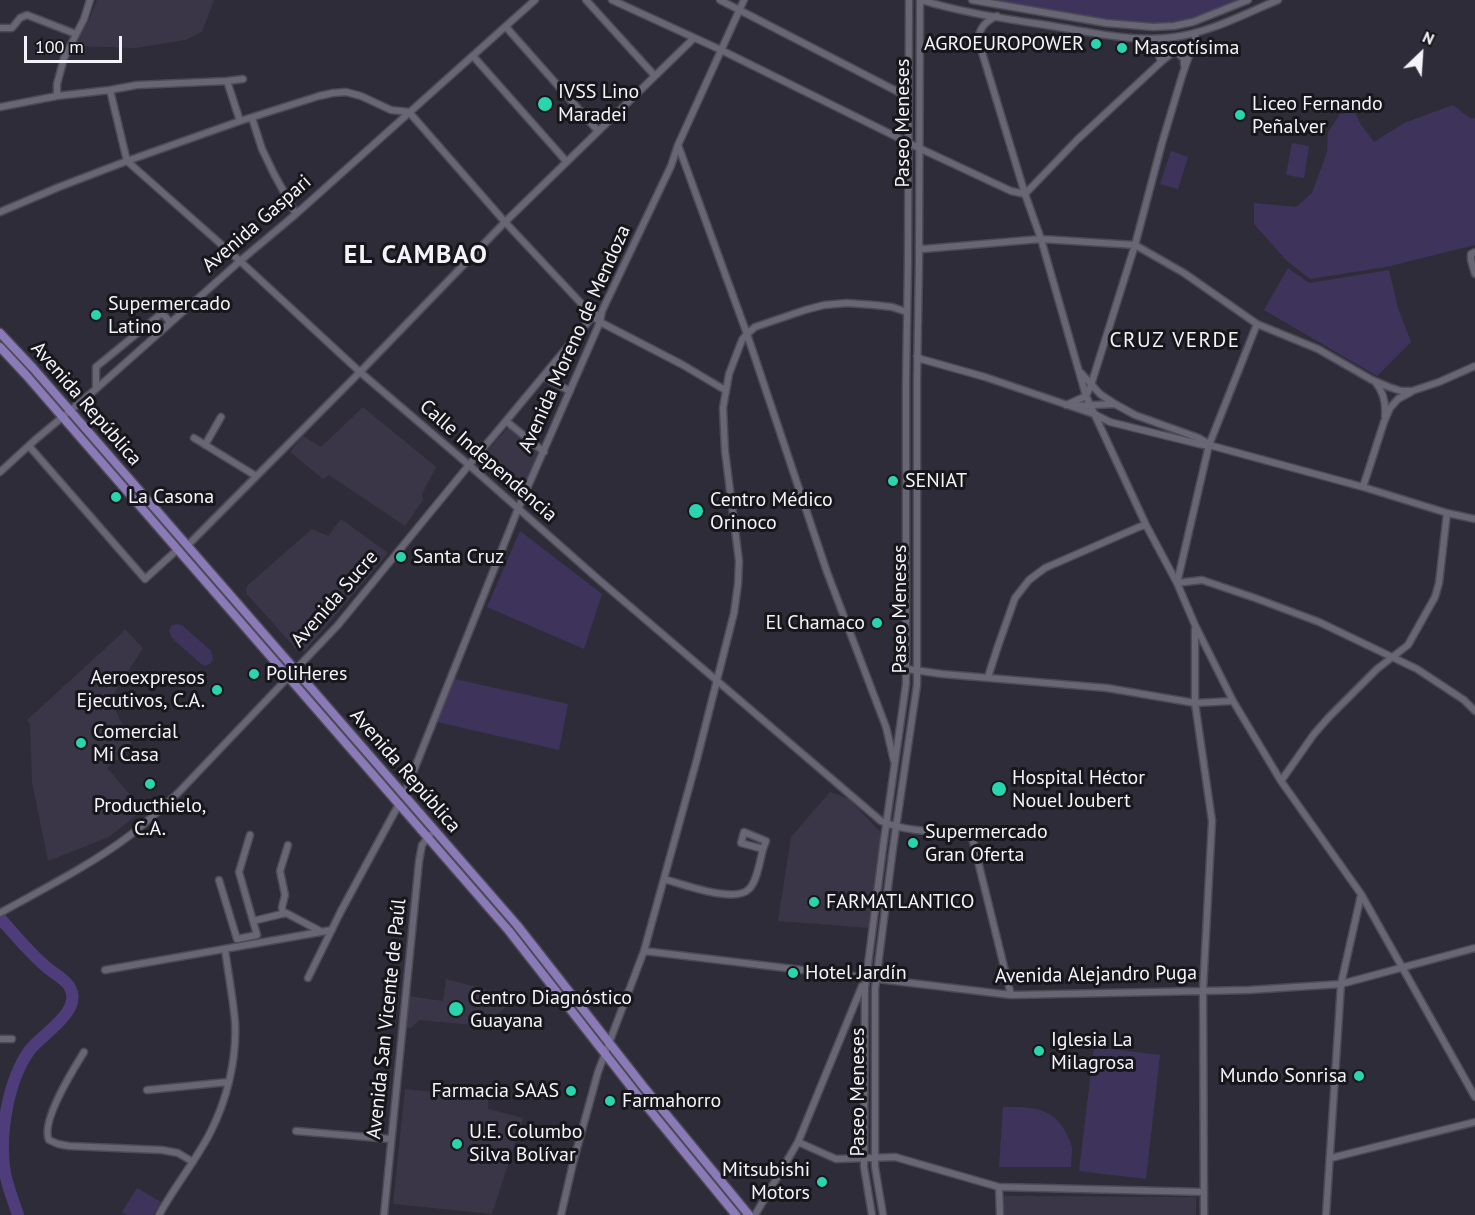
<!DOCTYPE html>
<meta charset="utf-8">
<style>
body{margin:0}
#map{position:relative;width:1475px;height:1215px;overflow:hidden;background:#2f2c39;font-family:"PT Sans",sans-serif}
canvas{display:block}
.north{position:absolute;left:1391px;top:24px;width:60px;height:60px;-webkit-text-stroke:4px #17161b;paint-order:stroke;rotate:25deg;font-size:16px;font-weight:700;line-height:24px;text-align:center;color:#f4f3fb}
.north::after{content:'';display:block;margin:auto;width:21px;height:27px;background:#f4f3fb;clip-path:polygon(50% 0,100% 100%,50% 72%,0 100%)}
.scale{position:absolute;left:24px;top:36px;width:98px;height:27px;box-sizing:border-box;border:3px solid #f4f3fb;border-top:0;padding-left:8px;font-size:18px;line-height:21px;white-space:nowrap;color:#f4f3fb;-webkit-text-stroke:4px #17161b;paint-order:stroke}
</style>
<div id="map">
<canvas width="1475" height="1215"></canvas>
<div class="north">N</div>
<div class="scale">100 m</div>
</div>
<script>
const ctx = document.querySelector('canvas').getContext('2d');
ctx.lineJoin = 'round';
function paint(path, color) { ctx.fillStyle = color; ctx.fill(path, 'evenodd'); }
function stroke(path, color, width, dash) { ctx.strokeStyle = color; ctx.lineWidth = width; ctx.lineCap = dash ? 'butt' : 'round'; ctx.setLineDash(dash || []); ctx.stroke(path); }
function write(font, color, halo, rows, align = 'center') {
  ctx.font = font + ' "PT Sans",sans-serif'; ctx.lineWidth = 6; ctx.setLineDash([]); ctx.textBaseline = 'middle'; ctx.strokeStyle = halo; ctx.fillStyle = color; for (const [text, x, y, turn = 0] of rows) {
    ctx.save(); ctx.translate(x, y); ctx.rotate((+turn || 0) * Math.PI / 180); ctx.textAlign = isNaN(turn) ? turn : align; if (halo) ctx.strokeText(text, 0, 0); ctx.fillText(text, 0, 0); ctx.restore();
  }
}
paint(new Path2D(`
 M 97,0 L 214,0 L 202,32 L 185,40 L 135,48 L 75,46 L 90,18 Z
 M 363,407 L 436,467 L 422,494 L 423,500 L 405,526 L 329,475 L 323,479 L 290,452 L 303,436 L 321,447 Z
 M 508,428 L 538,453 L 520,495 L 479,460 Z
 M 341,519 L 388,553 L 305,651 L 297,650 L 246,593 L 247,586 L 312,529 L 328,536 Z
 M 125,629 L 143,648 L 116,690 L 112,699 L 112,703 L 137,755 L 134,758 L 127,751 L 107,768 L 143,810 L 109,837 L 48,861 L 32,782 L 30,724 L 27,720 L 121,634 Z
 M 830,792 L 849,799 L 882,834 L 870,928 L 778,921 L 791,837 Z
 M 446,979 L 485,989 L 494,997 L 503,991 L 512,1001 L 496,1016 L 507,1028 L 419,1020 L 411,1028 L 406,1027 L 408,996 L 443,1001 Z
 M 405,1089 L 488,1097 L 488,1109 L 523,1118 L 492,1214 L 393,1204 Z
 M 1003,1196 L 1196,1197 L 1196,1215 L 1004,1215 Z`), '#3a3648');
paint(new Path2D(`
 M 998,0 L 1248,0 L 1191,21 L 1159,25 L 1130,24 L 1006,4 Z
 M 1453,105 L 1471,119 L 1475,118 L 1475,245 L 1386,267 L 1310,279 L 1287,261 L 1254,224 L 1254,203 L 1296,207 L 1312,193 L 1327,152 L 1328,132 L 1340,114 L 1355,112 L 1361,125 L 1374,142 L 1404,123 Z
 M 1292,143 L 1309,146 L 1304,178 L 1286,175 Z
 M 1171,151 L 1188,157 L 1178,189 L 1160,184 Z
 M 1288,268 L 1309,283 L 1389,270 L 1398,308 L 1411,342 L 1377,376 L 1264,310 Z
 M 520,531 L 602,594 L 584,649 L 487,607 Z
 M 178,624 L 183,626 L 211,651 L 213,659 L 210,664 L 205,666 L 200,663 L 172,638 L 169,630 L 172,625 Z
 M 450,678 L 568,704 L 559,750 L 433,721 Z
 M 1094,1047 L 1160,1055 L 1146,1179 L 1079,1171 Z
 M 1003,1107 C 1028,1107 1052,1106 1065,1131 C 1068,1136 1071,1142 1072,1148 C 1072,1154 1071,1161 1071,1167 L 999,1167 Z
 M 137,1188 L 161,1202 L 153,1215 L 127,1215 L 122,1212 Z`), '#3e345b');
stroke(new Path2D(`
 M 0,918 C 14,934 28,951 44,965 C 51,972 63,977 69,986 C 85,1011 41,1034 29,1051 C 8,1081 0,1131 4,1167 C 6,1184 13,1199 18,1215`), '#4e3d7a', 12);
const minor = new Path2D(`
 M 586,0 L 655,76
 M 612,0 L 721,50 L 919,148 L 1011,191 L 1025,194 L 1077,140 L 1161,62 L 1157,49 L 1152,39
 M 720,0 L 908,97
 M 921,0 C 963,13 1008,19 1052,26 C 1091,32 1134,43 1175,37 C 1211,32 1244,14 1278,0
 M 972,0 L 1106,23 L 1153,27 L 1174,26 L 1193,22 L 1248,0
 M 997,16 C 986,21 980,27 978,39 L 1025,194 L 1041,239 L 1086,396 L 1146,525 L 1177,583 L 1195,625 L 1233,701 L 1281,781 L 1361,894 L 1475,1097
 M 506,27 L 598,131
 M 0,28 L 12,28 L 20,18 L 27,15 L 76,34
 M 473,56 L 566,161
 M 1161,62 L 1172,53 L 1178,53 L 1184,59 L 1184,65
 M 227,81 L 243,79
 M 110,90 L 127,161 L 240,261 L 360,372 L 469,465 L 598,579 L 881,821 C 908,833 942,831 971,833 L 1011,995
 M 57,96 L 57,84 L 64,58 L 84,19 L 90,0
 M 0,107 L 57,96 L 110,90 L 137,85 L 227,81 L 240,121
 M 252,118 L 262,149 L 274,174 L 296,214
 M 678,145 L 747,334 L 827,572 L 886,727 L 894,761
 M 0,212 L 59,187 L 127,161 L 240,121 L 319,96 L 333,93 L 346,92 L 361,96 L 391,110 L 409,112 L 505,222 L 593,316 L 600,322 L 683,365 L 725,390
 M 919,247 L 923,249 L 1041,239 L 1135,245 L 1184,273 L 1257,324 L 1318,349 L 1372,380 L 1389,387 L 1401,391 L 1412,391 L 1439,382 L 1475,366
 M 1475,252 L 1471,254 L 1471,260 L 1475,274
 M 1257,324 L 1209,445 L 1177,583 L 1202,580 L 1255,598 L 1319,622 L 1417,669 L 1464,700 L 1475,711
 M 917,356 L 921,359 L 985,377 L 1094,414 L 1110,422 L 1203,445 L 1209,445 L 1363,487 L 1447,513 L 1475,519
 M 1081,373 L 1100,394 L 1115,404 L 1135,415 L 1199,438 L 1209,444
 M 543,377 L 570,391
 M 1376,383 C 1384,393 1386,404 1385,416
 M 96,389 L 96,367 L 162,313 L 170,322
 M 1066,405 L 1086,396 L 1091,385 L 1135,245 L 1162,143 L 1182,76 L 1194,41 L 1196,33
 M 1073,406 L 1114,404
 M 506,421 L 544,452
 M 194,438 L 256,476
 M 205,445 L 221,417
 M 29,446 L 145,579 L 178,549
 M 0,472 L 35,440 L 96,389 L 240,261 L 296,214 L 535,0
 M 1363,487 L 1384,422 L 1390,408 L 1398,399 L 1411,392
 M 187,546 L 360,372 L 505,222 L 694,38
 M 1195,629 L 1195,703 L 1212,821 L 1203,990 L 1204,1215
 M 907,669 L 942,674 L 1107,688 L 1195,703 L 1233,701
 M 988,677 L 998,646 L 1015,598 L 1029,580 L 1045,568 L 1139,527 L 1146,525
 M 1281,781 L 1314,734 L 1329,717 L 1377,669 L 1408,645 L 1435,597 L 1439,583 L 1447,513
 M 404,795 L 518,509 L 600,322 L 602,311 L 671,166 L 678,145 L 744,0
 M 744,832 L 766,841 L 763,849 L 741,843 Z
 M 664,879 C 682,884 735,904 749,889 C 757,882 760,860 763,849
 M 219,880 L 237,939 L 257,935 L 239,872 L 250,835
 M 0,913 C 43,889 89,866 129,836 C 146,823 162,808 178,793 L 338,625 L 469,465 L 506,421 L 593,316 L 596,314
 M 283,914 L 282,907 L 285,895 L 280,871 L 288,845
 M 253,921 L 286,913 L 320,931
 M 644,951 L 1011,995 L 1249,990 L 1341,984 L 1475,948
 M 105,970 L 332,930
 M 308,978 L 341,911 L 399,804
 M 0,1039 L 12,1039
 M 84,1052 C 74,1068 40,1122 49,1140 L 58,1144 L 69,1146 L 162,1150 L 178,1153 L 193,1162
 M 147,1090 L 228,1082
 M 296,1131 L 391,1139
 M 798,1142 L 836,1159 L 895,1157 L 999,1187 L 1204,1192
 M 1331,1158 L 1475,1122
 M 999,1187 L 1000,1215
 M 159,1215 C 174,1187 195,1162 210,1133 C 227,1100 237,1059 235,1022 C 233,997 228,973 225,949
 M 384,1215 L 419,861 L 422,845 L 430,835
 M 561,1215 L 573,1163 L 598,1072 L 644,951 L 697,759 L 734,613 L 738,584 L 739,561 L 725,451 L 723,408 L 729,374 L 737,353 L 742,340 L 747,334 L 755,327 L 805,310 L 824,305 L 847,303 L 874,305 L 892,307 L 907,312
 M 755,1215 L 798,1142 L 862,986
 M 872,1215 L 864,1167 L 865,988 L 883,847 L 906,684 L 906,381 L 908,261 L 909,0
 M 883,1215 L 875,1167 L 875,989 L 893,848 L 917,685 L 917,381 L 919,262 L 920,0
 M 1326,1215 L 1341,984 L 1361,895`);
const major = new Path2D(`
 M 0,333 L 33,368 L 517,925 L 643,1086 L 749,1215
 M 0,347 L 26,375 L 509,931 L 635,1092 L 736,1215`);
stroke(minor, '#4c4a55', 9);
stroke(major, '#4c4a55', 11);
stroke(minor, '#686574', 6);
stroke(major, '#8a7ab8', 8);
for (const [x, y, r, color] of [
 [1096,44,6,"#29d5ad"],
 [1122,48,6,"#29d5ad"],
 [545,104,8,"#29d5ad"],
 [1240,115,6,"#29d5ad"],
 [96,315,6,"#29d5ad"],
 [893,481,6,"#29d5ad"],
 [116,497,6,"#29d5ad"],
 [696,511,8,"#29d5ad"],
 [401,557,6,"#29d5ad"],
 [877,623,6,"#29d5ad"],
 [254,674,6,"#29d5ad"],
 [217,690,6,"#29d5ad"],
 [81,743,6,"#29d5ad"],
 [150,784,6,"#29d5ad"],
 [999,789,8,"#29d5ad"],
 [913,843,6,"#29d5ad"],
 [814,902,6,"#29d5ad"],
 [793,973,6,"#29d5ad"],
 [456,1009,8,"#29d5ad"],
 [1039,1051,6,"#29d5ad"],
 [1359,1076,6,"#29d5ad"],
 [571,1091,6,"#29d5ad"],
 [610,1101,6,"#29d5ad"],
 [457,1144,6,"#29d5ad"],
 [822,1182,6,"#29d5ad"]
]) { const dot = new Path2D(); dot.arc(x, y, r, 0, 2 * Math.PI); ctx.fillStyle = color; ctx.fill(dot); stroke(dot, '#17161b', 2); }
write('20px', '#f4f3fb', '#17161b', [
 ["AGROEUROPOWER",1084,44,"right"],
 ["Mascotísima",1134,48],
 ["IVSS Lino",558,92],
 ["Maradei",558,115],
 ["Liceo Fernando",1252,104],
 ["Peñalver",1252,127],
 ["Supermercado",108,304],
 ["Latino",108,327],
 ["SENIAT",905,481],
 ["La Casona",128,497],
 ["Centro Médico",710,500],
 ["Orinoco",710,523],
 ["Santa Cruz",413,557],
 ["El Chamaco",865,623,"right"],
 ["PoliHeres",266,674],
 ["Aeroexpresos",205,678,"right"],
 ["Ejecutivos, C.A.",205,701,"right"],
 ["Comercial",93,732],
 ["Mi Casa",93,755],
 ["Hospital Héctor",1012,778],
 ["Nouel Joubert",1012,801],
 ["Producthielo,",150,806,"center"],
 ["C.A.",150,829,"center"],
 ["Supermercado",925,832],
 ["Gran Oferta",925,855],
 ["FARMATLANTICO",826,902],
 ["Hotel Jardín",805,973],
 ["Centro Diagnóstico",470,998],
 ["Guayana",470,1021],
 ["Iglesia La",1051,1040],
 ["Milagrosa",1051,1063],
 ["Mundo Sonrisa",1347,1076,"right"],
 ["Farmacia SAAS",559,1091,"right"],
 ["Farmahorro",622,1101],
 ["U.E. Columbo",469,1132],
 ["Silva Bolívar",469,1155],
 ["Mitsubishi",810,1170,"right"],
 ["Motors",810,1193,"right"]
], 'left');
write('20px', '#f4f3fb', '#17161b', [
 ["Paseo Meneses",903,123,-90],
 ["Avenida Gaspari",257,224,-41],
 ["Avenida Moreno de Mendoza",575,339,-66],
 ["Avenida República",86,404,49],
 ["Calle Independencia",488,461,41],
 ["Avenida Sucre",335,599,-49],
 ["Paseo Meneses",900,609,-90],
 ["Avenida República",405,771,49],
 ["Avenida Alejandro Puga",1096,975,-1],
 ["Avenida San Vicente de Paúl",387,1019,-84],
 ["Paseo Meneses",858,1092,-90]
]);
ctx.letterSpacing = '1.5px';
write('21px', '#f4f3fb', '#17161b', [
 ["CRUZ VERDE",1175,341]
]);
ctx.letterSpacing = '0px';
ctx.letterSpacing = '1.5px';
write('bold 26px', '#f4f3fb', '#17161b', [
 ["EL CAMBAO",416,256]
]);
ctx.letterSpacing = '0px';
</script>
